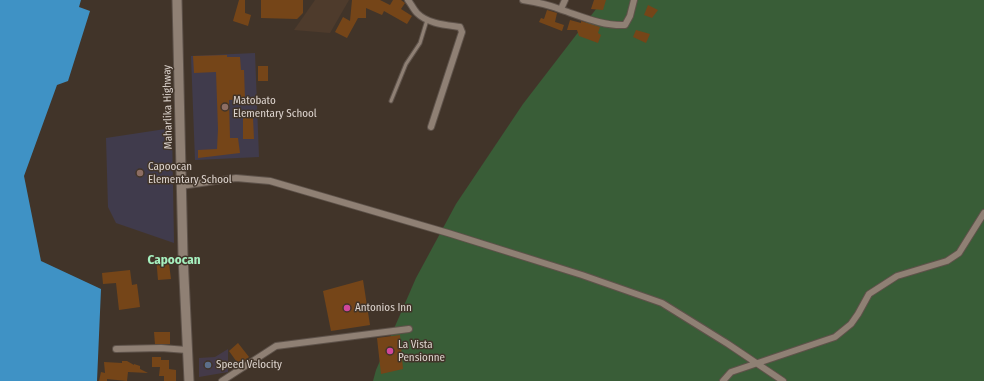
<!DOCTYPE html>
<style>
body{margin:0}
canvas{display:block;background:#413429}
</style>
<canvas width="984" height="381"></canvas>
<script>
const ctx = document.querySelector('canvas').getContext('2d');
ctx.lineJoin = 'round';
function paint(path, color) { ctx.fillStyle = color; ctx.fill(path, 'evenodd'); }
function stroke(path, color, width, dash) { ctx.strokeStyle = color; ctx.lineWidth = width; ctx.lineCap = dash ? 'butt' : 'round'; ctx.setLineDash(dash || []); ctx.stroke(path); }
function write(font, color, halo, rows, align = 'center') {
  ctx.font = font + ' "Fira Sans Condensed",sans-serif'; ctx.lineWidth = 3; ctx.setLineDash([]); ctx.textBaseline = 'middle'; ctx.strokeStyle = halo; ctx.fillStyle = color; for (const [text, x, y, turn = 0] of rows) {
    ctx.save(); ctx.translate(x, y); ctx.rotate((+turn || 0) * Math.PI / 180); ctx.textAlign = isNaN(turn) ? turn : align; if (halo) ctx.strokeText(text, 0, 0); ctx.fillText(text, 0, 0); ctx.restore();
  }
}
paint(new Path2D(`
 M 228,349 L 228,372 L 199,377 L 199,358 L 215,357 Z`), '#443a49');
paint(new Path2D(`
 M 315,0 L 349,0 L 330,33 L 294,30 Z`), '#4e3b2c');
paint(new Path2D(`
 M 255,53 L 259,157 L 195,160 L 191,56 Z
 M 172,128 L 174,243 L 116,223 L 108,207 L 106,138 Z`), '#403b4c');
paint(new Path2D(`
 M 603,0 L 984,0 L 984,381 L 373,381 L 376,370 L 416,278 L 456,204 L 523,104 Z`), '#395d37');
paint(new Path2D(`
 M 0,0 L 81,0 L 79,7 L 90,11 L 68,81 L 57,85 L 24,176 L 41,261 L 101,289 L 97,381 L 0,381 Z`), '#3f92c5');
paint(new Path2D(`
 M 239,0 L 245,0 L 245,13 L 251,15 L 248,26 L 233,21 Z
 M 261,0 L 303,0 L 303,13 L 297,19 L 261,18 Z
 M 352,0 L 380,0 L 390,5 L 393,0 L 401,0 L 405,3 L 401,9 L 412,16 L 407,24 L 384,11 L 382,15 L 366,8 L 366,18 L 358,18 L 347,38 L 335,32 L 343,17 L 350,21 Z
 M 594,0 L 606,0 L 603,10 L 591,9 Z
 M 648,5 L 658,10 L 652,18 L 644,15 Z
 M 547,10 L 557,13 L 555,22 L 564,25 L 562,31 L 539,22 L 541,18 L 544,19 Z
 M 570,20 L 581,23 L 581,21 L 600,27 L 598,33 L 601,35 L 598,43 L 579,36 L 577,30 L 567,30 Z
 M 636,30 L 650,34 L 646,43 L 633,37 Z
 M 227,55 L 227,57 L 240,57 L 241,70 L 244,70 L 245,99 L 229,100 L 230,138 L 238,138 L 240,153 L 198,158 L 198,150 L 217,149 L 218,129 L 216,72 L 194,73 L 193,56 Z
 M 258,66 L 268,66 L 268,81 L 258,81 Z
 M 243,118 L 253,118 L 254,139 L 243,139 Z
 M 168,256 L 171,279 L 158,280 L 156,257 Z
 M 130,270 L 132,285 L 137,284 L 140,307 L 119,310 L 116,283 L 103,284 L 102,273 Z
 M 363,280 L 370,325 L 331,331 L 323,291 Z
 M 154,332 L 170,332 L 170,344 L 155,344 Z
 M 400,335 L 403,369 L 381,374 L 377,338 Z
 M 238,343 L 249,357 L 239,365 L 229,351 Z
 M 152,357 L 161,357 L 161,360 L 169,360 L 169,369 L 176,370 L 176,381 L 164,381 L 164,376 L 159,376 L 160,367 L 152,367 Z
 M 122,361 L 127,361 L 134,365 L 134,364 L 140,366 L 140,369 L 148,373 L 128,372 L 127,381 L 107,379 L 107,381 L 99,381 L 101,372 L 105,373 L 104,362 L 122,363 Z`), '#754518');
const lane = new Path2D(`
 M 391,101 L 406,64 L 420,43 L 427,20`);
const street = new Path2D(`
 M 408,0 C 411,4 414,10 417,13 C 428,24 446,25 460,27 L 462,32 L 431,127
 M 523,0 C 536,2 550,5 562,10 C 583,17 603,26 625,25 L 630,16 L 634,0
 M 561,9 L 565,0
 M 181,186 L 236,178 L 270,181 L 448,233 L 582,275 L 662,303 L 728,344 L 783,381
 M 116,349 L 161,348 L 187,350
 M 222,381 L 276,346 L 409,329
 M 723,381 L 731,372 L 835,337 L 851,324 L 858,314 L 869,294 L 897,276 L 947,261 L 959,253 L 984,213`);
const secondary = new Path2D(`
 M 177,0 L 183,256 L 189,381`);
stroke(lane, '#5e524a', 5);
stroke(street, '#5e524a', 8);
stroke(secondary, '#5e524a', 11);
stroke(lane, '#8f8074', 3);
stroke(street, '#8f8074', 6);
stroke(secondary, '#8f8074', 9);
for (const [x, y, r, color] of [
 [225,107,4,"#8d6e63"],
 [140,173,4,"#8d6e63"],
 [347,308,4,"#d1479c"],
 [390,351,4,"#d1479c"],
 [208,365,4,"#5c6f8a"]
]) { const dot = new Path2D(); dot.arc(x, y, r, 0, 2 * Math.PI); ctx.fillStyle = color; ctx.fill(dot); stroke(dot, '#413429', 1.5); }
write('11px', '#ddd4ce', '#413429', [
 ["Matobato",233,101],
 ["Elementary School",233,114],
 ["Capoocan",148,167],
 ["Elementary School",148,180],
 ["Antonios Inn",355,308],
 ["La Vista",398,345],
 ["Pensionne",398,358],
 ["Speed Velocity",216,365]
], 'left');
write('11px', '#ddd4ce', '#413429', [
 ["Maharlika Highway",168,107,-91]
]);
write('bold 13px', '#a6f0bf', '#413429', [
 ["Capoocan",174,260]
]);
</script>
